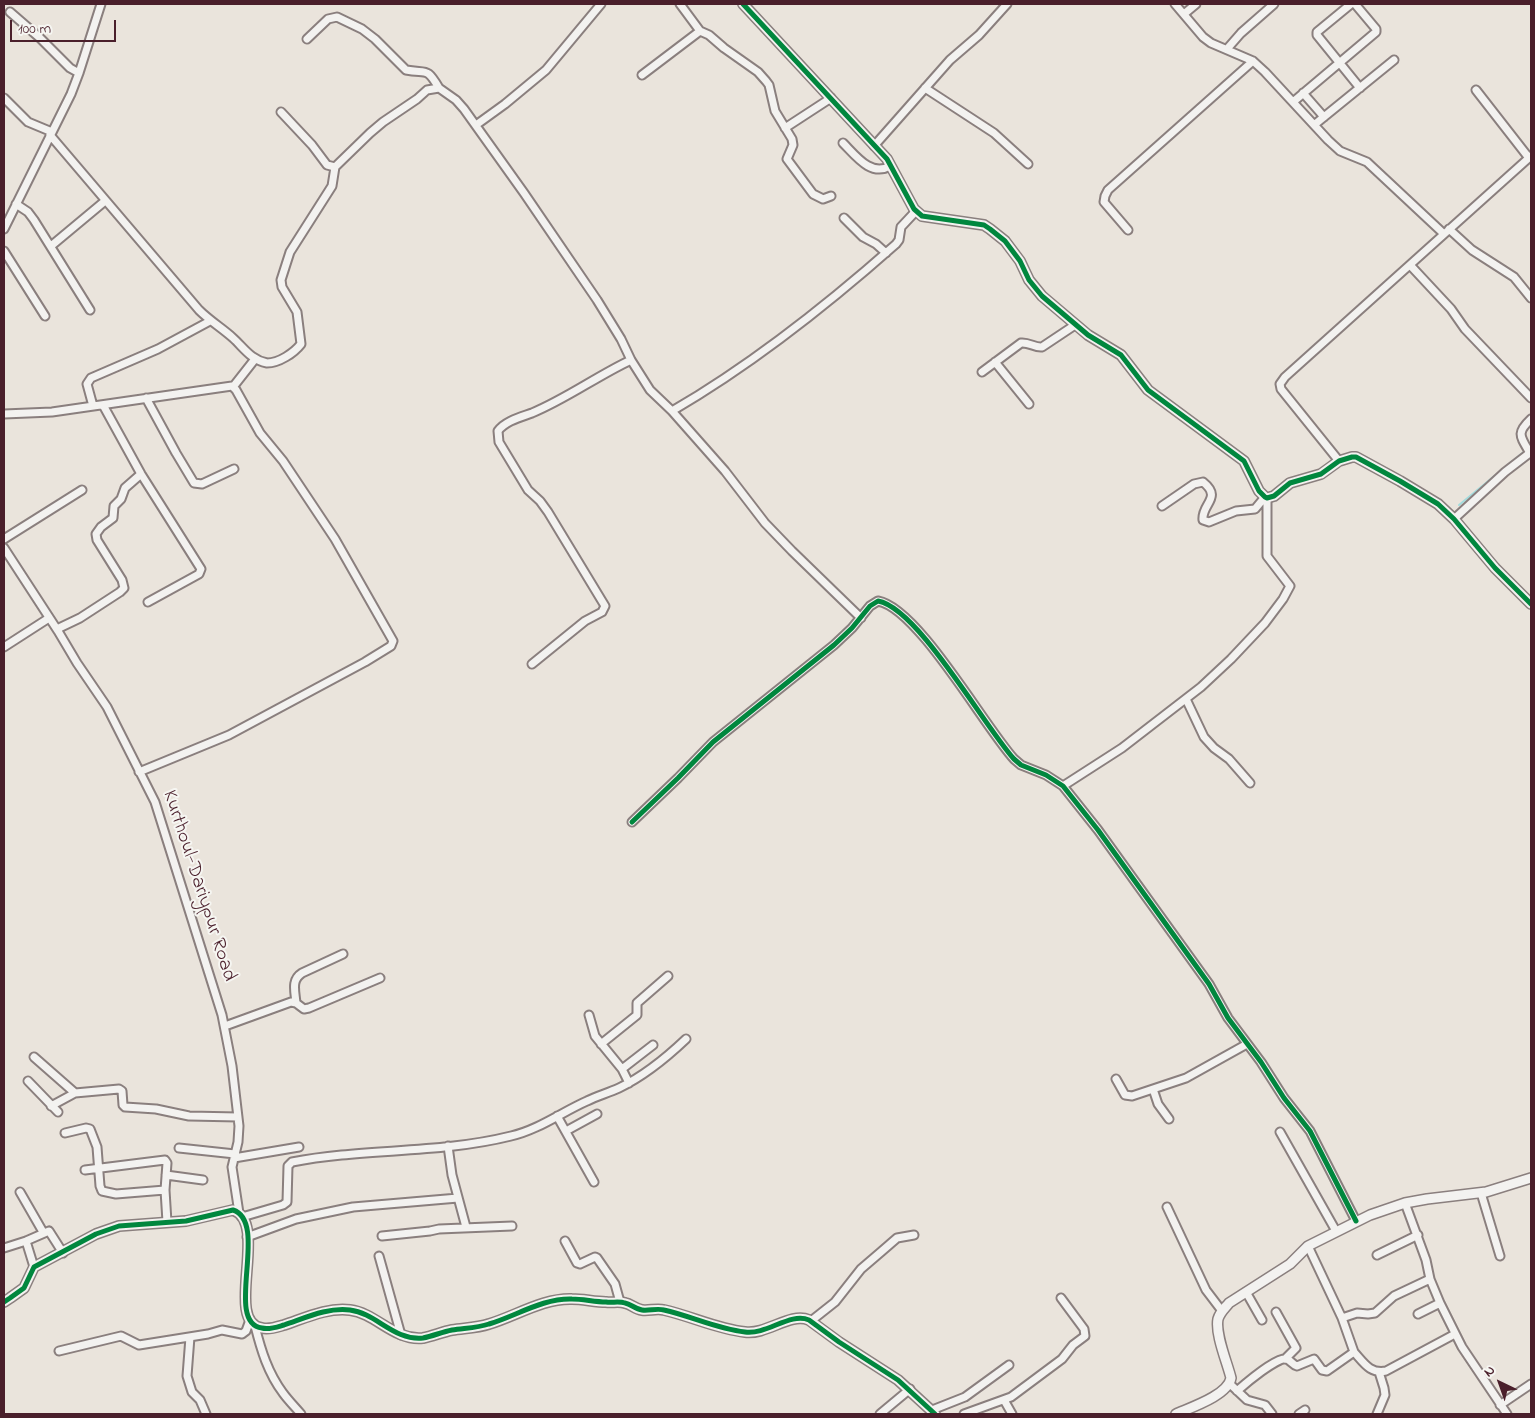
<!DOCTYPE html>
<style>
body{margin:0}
#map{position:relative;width:1535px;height:1418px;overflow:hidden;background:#eae4dc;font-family:"Indie Flower",sans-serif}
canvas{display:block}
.frame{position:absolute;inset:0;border:5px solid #4a1f2b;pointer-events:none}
.north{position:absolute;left:1475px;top:1358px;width:50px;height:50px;-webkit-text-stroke:4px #f6f6f2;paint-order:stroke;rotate:318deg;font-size:14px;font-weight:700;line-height:20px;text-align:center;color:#4a1f2b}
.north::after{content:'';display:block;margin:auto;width:18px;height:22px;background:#4a1f2b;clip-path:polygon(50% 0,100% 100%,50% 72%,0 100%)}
.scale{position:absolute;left:10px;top:20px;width:106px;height:22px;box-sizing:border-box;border:2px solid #4a1f2b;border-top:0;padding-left:6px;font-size:15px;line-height:18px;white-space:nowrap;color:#4a1f2b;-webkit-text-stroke:4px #f6f6f2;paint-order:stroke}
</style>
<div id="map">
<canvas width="1535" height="1418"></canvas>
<div class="frame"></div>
<div class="north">N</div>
<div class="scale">100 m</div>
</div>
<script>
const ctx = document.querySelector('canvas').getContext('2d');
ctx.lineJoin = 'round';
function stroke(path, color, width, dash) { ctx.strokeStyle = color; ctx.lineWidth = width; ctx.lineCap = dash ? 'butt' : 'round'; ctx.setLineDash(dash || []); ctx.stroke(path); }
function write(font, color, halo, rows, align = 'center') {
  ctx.font = font + ' "Indie Flower",sans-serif'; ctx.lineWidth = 4; ctx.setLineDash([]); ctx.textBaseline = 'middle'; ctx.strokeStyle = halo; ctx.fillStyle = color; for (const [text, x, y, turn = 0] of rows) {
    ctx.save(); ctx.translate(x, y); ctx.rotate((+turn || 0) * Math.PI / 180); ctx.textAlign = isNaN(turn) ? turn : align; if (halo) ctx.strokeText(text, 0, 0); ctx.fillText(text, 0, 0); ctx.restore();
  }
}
stroke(new Path2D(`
 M 1459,505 L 1531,446`), '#a4dcdd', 2);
const minor = new Path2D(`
 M 680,4 L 700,31 L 709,35 L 724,48 L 758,72 L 766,81 L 769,85 L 775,111 L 792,139 L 793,145 L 787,159 L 813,194 L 823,199 L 831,196
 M 1175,4 L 1203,37 L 1211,43 L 1253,61 L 1265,72 L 1328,140 L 1340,151 L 1367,162 L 1444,234
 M 1351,4 L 1317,32 L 1317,35 L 1360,88
 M 10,12 L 40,38 L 70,68 L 79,73
 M 1184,14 L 1196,4
 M 307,39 L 328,19 L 337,17 L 362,29 L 375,39 L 406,70 C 427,74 426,66 439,88
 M 1227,49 L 1241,33 L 1274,4
 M 642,75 L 700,31
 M 925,88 L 994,133 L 1028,164
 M 1476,90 L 1529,158
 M 1303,93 L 1324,117
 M 4,98 L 28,122 L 52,132
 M 1293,102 L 1376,32 L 1376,29 L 1355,4
 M 281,112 L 312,145 L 327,165 L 335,167 L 370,133 L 383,122 L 417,99 L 427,90 L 439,88 L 456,100 L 464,109 L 524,193 L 597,300 L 621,339 L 631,360 L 650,390 L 672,411 L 725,471 L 765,523 L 792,551 L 861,618
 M 476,125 L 505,104 L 546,70 L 601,4
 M 1314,125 L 1394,60
 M 785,128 L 831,98
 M 50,135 L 199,310 C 210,321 222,328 233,338 C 244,348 251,360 267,363 C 279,363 294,353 301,344 L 297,312 L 282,287 L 281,280 L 290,252 L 332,186 L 335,167
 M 843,143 C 856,156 871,177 890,166
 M 874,146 L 950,60 L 979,35 L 1007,4
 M 16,204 L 28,212 L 34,220 L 90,310
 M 844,218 L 863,237 L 876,244 L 886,253
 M 4,229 L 71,94 L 79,73 L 101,4
 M 1449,229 L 1472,250 L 1514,277 L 1531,298
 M 1128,230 L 1104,202 L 1105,196 L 1108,190 L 1253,61
 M 51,246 L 105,201
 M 4,251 L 45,316
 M 1410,265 L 1451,309 L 1465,329 L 1531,398
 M 995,362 L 1029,404
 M 982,372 L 1021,343 C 1029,342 1035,348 1042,347 L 1075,325
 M 233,387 L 255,359
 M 146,398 L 176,453 L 194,483 L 202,484 L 234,469
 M 103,405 L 141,474 L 201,569 L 199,574 L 148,602
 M 93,406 L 87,384 L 91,378 L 158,349 L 210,321
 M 672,411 C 753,364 826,306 896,244 L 899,240 L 901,227 L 916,211
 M 4,414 L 52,412 L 232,386 L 236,390 L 260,433 L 283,461 L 335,539 L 393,641 L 391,646 L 365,662 L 229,735 L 139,772
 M 1530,453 C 1520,436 1516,433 1531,419
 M 1339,461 L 1281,389 L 1280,384 L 1285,377 L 1531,156
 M 1162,506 L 1194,484 L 1203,482 C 1223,498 1201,504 1203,520 L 1209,522 L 1236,511 L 1255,509 L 1265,497
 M 1454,519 L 1505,472 L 1531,452
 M 4,539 L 82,490
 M 4,548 L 58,631 L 77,663 L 107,707 L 155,802 L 222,1015 L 232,1066 L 239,1126 L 238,1142 L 232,1167 L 239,1213
 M 57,629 L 80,618 L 120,592 L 124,588 L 122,580 L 97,540 L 96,534 L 101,527 L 113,518 L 114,506 L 121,499 L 125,488 L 141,474
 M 4,647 L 49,618
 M 532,664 L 585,621 L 602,612 L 605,606 L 548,512 L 540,501 L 528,490 L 499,442 L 498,431 C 505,421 521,417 532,413 C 566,399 597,376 631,360
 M 1186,699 L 1204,737 L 1214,748 L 1229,759 L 1250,783
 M 1063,786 L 1122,748 L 1201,687 L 1231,659 L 1265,623 L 1283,599 L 1290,586 L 1267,556 L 1267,498
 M 632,822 L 678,778 L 713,742 L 834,645 L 852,628 L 870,606 L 878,601 C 918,608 984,726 1014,759 L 1021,765 L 1046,775 L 1063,786 L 1098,830 L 1209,984 L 1228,1018 L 1261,1062 L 1284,1098 L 1310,1131 L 1356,1221
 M 296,1003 C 295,991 291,980 302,973 L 343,954
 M 589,1015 L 595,1036 L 622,1069 L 629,1083
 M 225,1026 L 291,1002 L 296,1003 L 304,1009 L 309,1008 L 380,978
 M 601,1044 L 637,1015 L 637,1003 L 668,976
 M 34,1057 L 75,1093 L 119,1089 L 122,1091 L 123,1105 L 125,1107 L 156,1109 L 189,1116 L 238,1117
 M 622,1069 L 653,1045
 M 1116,1079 L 1125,1095 L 1132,1096 L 1186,1078 L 1247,1044
 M 28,1081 L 58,1112
 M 1153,1089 L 1158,1104 L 1169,1119
 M 51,1106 L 75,1093
 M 557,1116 L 594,1182
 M 566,1131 L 597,1114
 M 1280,1132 L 1336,1231
 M 65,1133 L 86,1128 L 90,1129 L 97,1147 L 100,1186 L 102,1191 L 116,1194 L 165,1190
 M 448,1146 L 452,1175 L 466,1227
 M 179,1148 L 235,1154
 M 234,1158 L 299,1147
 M 85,1170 L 165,1160 L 167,1163 L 165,1190 L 167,1222
 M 166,1175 L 203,1180
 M 20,1192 L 43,1232
 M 1481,1193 L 1500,1256
 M 1405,1203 L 1426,1260 L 1430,1279 L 1440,1303 L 1462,1347 L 1507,1414
 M 1167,1207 L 1206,1290 L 1222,1311
 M 242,1217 L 283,1205 L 287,1202 L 288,1166 L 292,1162 C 364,1148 439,1154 511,1136 C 538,1130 562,1112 587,1101 C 597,1096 608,1093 619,1088 C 644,1076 666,1058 686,1039
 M 382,1236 L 430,1231 L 439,1229 L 512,1226
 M 247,1237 L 296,1219 L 353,1207 L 458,1198
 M 26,1241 L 34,1267
 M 565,1241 L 577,1263 L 580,1264 L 595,1257 L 597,1258 L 615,1284 L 620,1302
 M 1308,1246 L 1342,1318 L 1354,1352
 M 4,1248 L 26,1241 L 49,1231 L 63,1253
 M 1377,1255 L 1418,1235
 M 379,1256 L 401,1335
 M 1246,1292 L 1262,1320
 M 1276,1312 L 1296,1348 L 1285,1359
 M 1418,1314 L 1440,1303
 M 1342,1318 L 1357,1313 L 1368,1314 L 1375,1313 L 1394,1296 L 1430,1279
 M 811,1321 L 835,1302 L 861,1269 L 882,1251 L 897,1238 L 914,1235
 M 255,1326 C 261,1350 268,1373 283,1393 C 288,1400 295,1407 301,1414
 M 190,1337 L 187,1376 L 192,1392 L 200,1400 L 206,1414
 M 59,1351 L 121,1336 L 139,1345 L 208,1334 L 222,1330 L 242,1334 L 246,1331 L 250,1320
 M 1230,1384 L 1247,1400 L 1265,1405 L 1272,1414
 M 1237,1391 C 1245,1384 1278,1356 1287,1359 C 1291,1361 1293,1365 1297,1366 L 1314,1359 L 1322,1370 L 1327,1371 L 1354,1352 C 1364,1363 1370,1374 1386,1371 L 1455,1334
 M 1004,1400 L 1012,1414
 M 1500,1405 L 1531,1384
 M 932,1410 L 965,1397 L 1009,1365
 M 880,1414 L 910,1389
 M 964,1414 L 1011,1397 L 1062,1359 L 1073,1345 L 1085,1336 L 1084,1329 L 1061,1298
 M 1299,1414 L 1305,1410
 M 1377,1414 L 1385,1395 L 1384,1388 L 1379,1372`);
const tertiary = new Path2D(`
 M 743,4 L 887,159 L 914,209 L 922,216 L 984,225 L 990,229 L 1005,241 L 1020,261 L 1029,280 L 1042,296 L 1088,335 L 1121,355 L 1148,390 L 1244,461 L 1259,491 L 1265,497 L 1267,498 L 1274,496 L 1290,483 L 1321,474 L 1339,461 L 1352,457 L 1356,457 L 1400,481 L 1438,504 L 1454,519 L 1495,568 L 1531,604
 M 4,1302 L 10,1298 L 24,1288 L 34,1267 L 96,1234 L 119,1226 L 186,1221 L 233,1210 C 270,1222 223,1323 262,1328 C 269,1330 277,1327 284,1325 C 305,1318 328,1307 350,1310 C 376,1313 394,1341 423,1338 C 433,1336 442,1332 452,1330 C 465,1328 477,1328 489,1324 C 516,1316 543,1298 572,1299 C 583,1299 595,1302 606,1302 C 612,1303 619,1301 625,1303 C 631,1304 635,1309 642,1310 C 649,1311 657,1308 664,1310 C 691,1316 717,1329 745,1332 C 767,1335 790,1312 809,1320 L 839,1342 L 898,1380 L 935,1414
 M 1176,1414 C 1192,1407 1228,1395 1231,1378 C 1227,1362 1215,1334 1218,1319 C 1220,1312 1225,1308 1229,1303 L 1290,1264 L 1308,1246 L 1370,1215 L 1405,1203 L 1427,1199 L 1486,1192 L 1531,1178`);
stroke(minor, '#8a7f7e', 11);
stroke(tertiary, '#8a7f7e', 12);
stroke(minor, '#f3f2f0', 7);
stroke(tertiary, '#f3f2f0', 9);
stroke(new Path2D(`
 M 743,4 L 887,159 L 914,209 L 922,216 L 984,225 L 990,229 L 1005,241 L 1020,261 L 1029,280 L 1042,296 L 1088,335 L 1121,355 L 1148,390 L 1244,461 L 1259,491 L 1265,497 L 1267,498 L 1274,496 L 1290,483 L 1321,474 L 1339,461 L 1352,457 L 1356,457 L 1400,481 L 1438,504 L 1454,519 L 1495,568 L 1531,604
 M 632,822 L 678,778 L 713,742 L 834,645 L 852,628 L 870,606 L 878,601 C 918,608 984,726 1014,759 L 1021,765 L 1046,775 L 1063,786 L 1098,830 L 1209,984 L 1228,1018 L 1261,1062 L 1284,1098 L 1310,1131 L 1356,1221
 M 4,1302 L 10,1298 L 24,1288 L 34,1267 L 96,1234 L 119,1226 L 186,1221 L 233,1210 C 270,1222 223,1323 262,1328 C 269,1330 277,1327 284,1325 C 305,1318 328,1307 350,1310 C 376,1313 394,1341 423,1338 C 433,1336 442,1332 452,1330 C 465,1328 477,1328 489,1324 C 516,1316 543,1298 572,1299 C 583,1299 595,1302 606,1302 C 612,1303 619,1301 625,1303 C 631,1304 635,1309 642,1310 C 649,1311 657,1308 664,1310 C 691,1316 717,1329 745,1332 C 767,1335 790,1312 809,1320 L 839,1342 L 898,1380 L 935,1414`), '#00873e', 5);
write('20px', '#4a1f2b', '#f6f6f2', [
 ["Kurthoul-Dariypur Road",198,886,72]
]);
</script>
